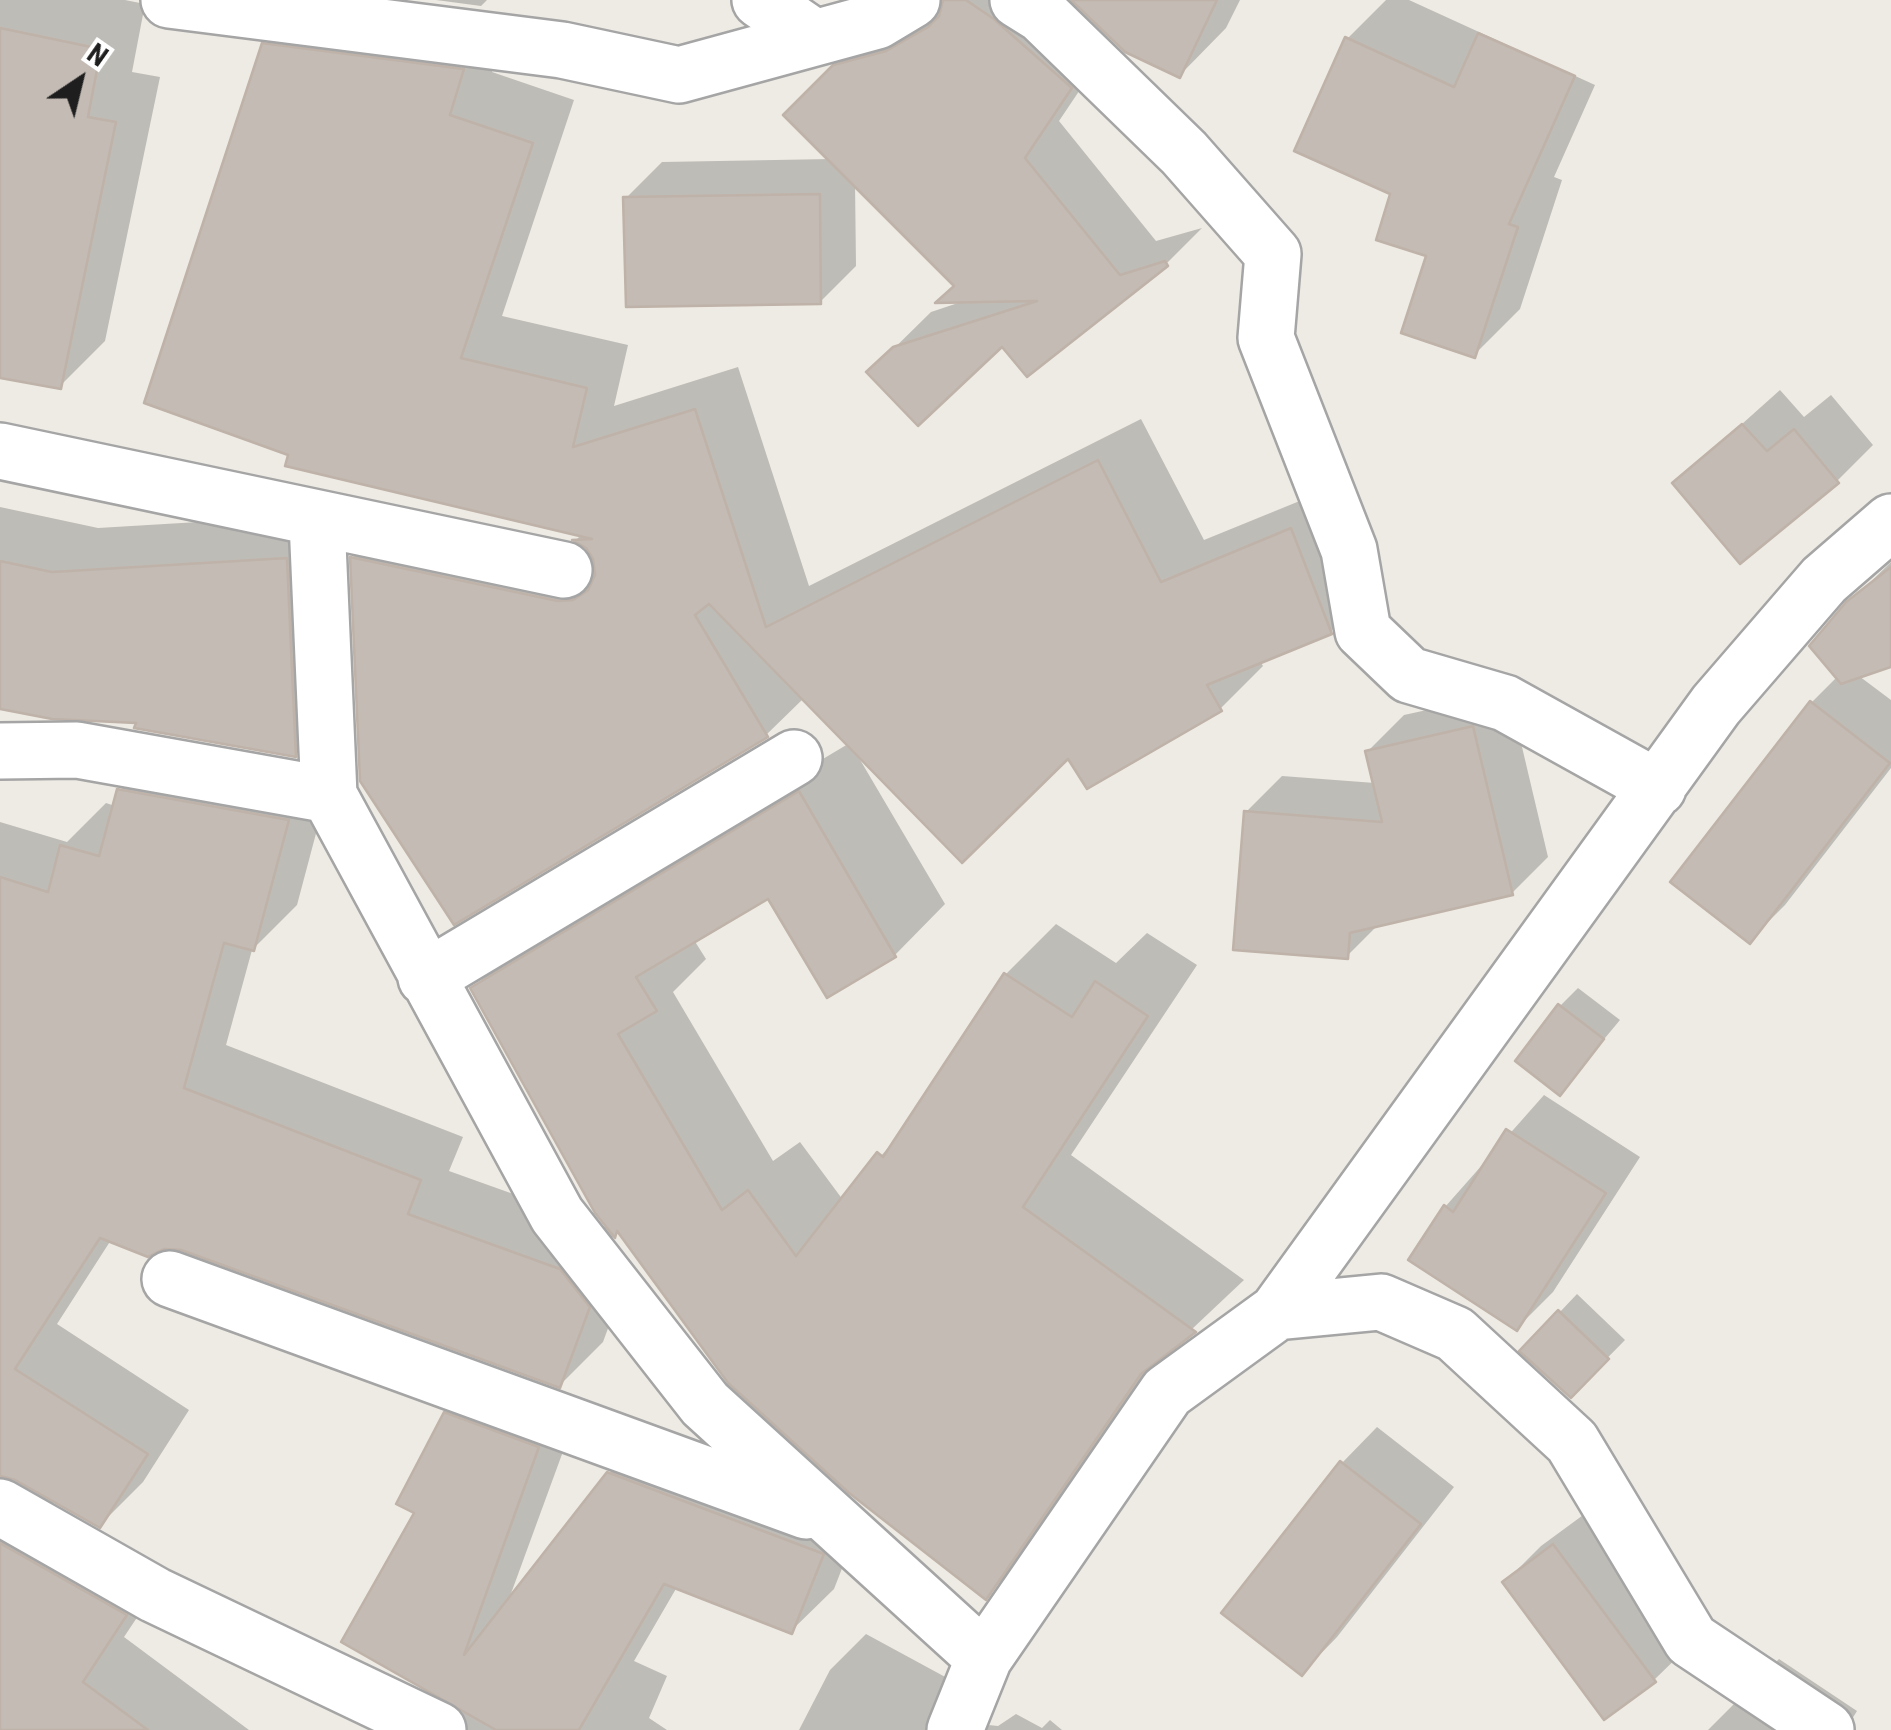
<!DOCTYPE html>
<style>
body{margin:0}
#map{position:relative;width:1891px;height:1730px;overflow:hidden;background:#eeebe4;font-family:"Roboto Condensed",sans-serif}
canvas{display:block}
.north{position:absolute;left:30px;top:30px;width:100px;height:100px;-webkit-text-stroke:8px #fff;paint-order:stroke;rotate:35deg;font-size:28px;font-weight:700;line-height:40px;text-align:center;color:#1e1e1e}
.north::after{content:'';display:block;margin:auto;width:35px;height:45px;background:#1e1e1e;clip-path:polygon(50% 0,100% 100%,50% 72%,0 100%)}
</style>
<div id="map">
<canvas width="1891" height="1730"></canvas>
<div class="north">N</div>
</div>
<script>
const ctx = document.querySelector('canvas').getContext('2d');
ctx.lineJoin = 'round';
function paint(path, color) { ctx.fillStyle = color; ctx.fill(path, 'evenodd'); }
function stroke(path, color, width, dash) { ctx.strokeStyle = color; ctx.lineWidth = width; ctx.lineCap = dash ? 'butt' : 'round'; ctx.setLineDash(dash || []); ctx.stroke(path); }
paint(new Path2D(`
 M 0,0 L 125,0 L 145,4 L 132,72 L 160,77 L 105,341 L 60,386 L 0,376 Z
 M 436,0 L 487,0 L 481,6 Z
 M 946,0 L 1052,0 L 1106,51 L 1059,121 L 1156,241 L 1202,228 L 1166,264 L 1002,343 L 870,372 L 931,312 L 964,301 L 956,285 L 855,183 L 856,266 L 820,302 L 626,198 L 662,162 L 831,159 L 786,115 L 872,30 L 924,16 Z
 M 1096,0 L 1240,0 L 1226,28 L 1180,75 Z
 M 1386,0 L 1409,0 L 1595,85 L 1554,177 L 1562,180 L 1520,309 L 1474,355 L 1430,254 L 1393,193 L 1347,39 Z
 M 308,2 L 505,27 L 492,72 L 574,100 L 502,316 L 628,345 L 614,406 L 738,367 L 809,586 L 1141,419 L 1204,540 L 1334,487 L 1373,589 L 1330,632 L 1260,661 L 1263,666 L 1220,709 L 1069,755 L 859,758 L 945,904 L 895,955 L 827,995 L 769,896 L 694,940 L 706,959 L 673,992 L 773,1161 L 800,1142 L 843,1200 L 906,1127 L 1006,974 L 1056,924 L 1116,963 L 1147,933 L 1197,965 L 1071,1155 L 1244,1280 L 1174,1346 L 1036,1546 L 986,1596 L 619,1230 L 612,1238 L 632,1263 L 603,1342 L 560,1385 L 181,1247 L 111,1240 L 57,1324 L 189,1410 L 143,1482 L 100,1525 L 54,1501 L 52,1505 L 168,1571 L 124,1637 L 249,1730 L 0,1730 L 0,822 L 67,842 L 106,803 L 115,806 L 120,790 L 163,747 L 331,777 L 297,905 L 252,950 L 226,1045 L 463,1137 L 449,1171 L 611,1229 L 473,989 L 523,938 L 848,744 L 804,698 L 766,735 L 352,558 L 395,515 L 595,557 L 576,540 L 582,534 L 290,453 L 264,45 Z
 M 1780,390 L 1804,417 L 1831,395 L 1873,445 L 1837,481 L 1740,560 L 1676,483 Z
 M 0,507 L 98,528 L 332,514 L 340,710 L 295,755 L 139,720 L 0,706 Z
 M 1891,562 L 1891,664 L 1859,676 L 1891,700 L 1891,768 L 1785,905 L 1749,941 L 1673,882 L 1812,702 L 1838,676 L 1848,604 Z
 M 1509,692 L 1548,857 L 1512,893 L 1380,923 L 1347,956 L 1246,812 L 1282,776 L 1375,783 L 1368,751 L 1404,715 Z
 M 1578,988 L 1620,1020 L 1560,1092 L 1560,1006 Z
 M 1544,1095 L 1640,1157 L 1553,1292 L 1517,1328 L 1445,1207 Z
 M 1577,1294 L 1625,1340 L 1571,1395 L 1523,1351 Z
 M 489,1371 L 580,1405 L 509,1599 L 609,1473 L 652,1431 L 864,1512 L 834,1589 L 791,1631 L 677,1587 L 634,1661 L 667,1676 L 649,1718 L 667,1730 L 401,1730 L 432,1700 L 468,1713 L 418,1512 L 446,1414 Z
 M 1377,1427 L 1454,1487 L 1337,1637 L 1302,1673 L 1342,1463 Z
 M 1590,1510 L 1690,1645 L 1654,1680 L 1505,1582 L 1541,1546 Z
 M 866,1634 L 960,1685 L 979,1724 L 998,1726 L 1016,1714 L 1042,1728 L 1050,1720 L 1062,1730 L 799,1730 L 830,1670 Z
 M 1779,1659 L 1857,1711 L 1845,1730 L 1708,1730 Z`), '#0003');
const building = new Path2D(`
 M 943,0 L 966,0 L 994,19 L 1072,88 L 1025,158 L 1120,275 L 1165,261 L 1168,266 L 1027,377 L 1002,347 L 918,426 L 866,372 L 893,347 L 1037,301 L 935,303 L 954,286 L 783,115 L 833,65 L 886,51 L 928,27 L 939,16 Z
 M 1071,0 L 1217,0 L 1180,78 L 1125,52 Z
 M 0,28 L 101,49 L 88,117 L 116,122 L 61,389 L 0,378 Z
 M 1478,33 L 1575,76 L 1509,224 L 1518,227 L 1475,358 L 1401,333 L 1426,256 L 1376,240 L 1390,194 L 1294,151 L 1345,37 L 1454,87 Z
 M 262,43 L 464,69 L 450,115 L 533,143 L 461,358 L 587,388 L 573,447 L 695,409 L 766,627 L 1098,460 L 1161,582 L 1291,528 L 1332,634 L 1207,685 L 1222,711 L 1087,789 L 1068,759 L 962,863 L 709,604 L 695,615 L 768,737 L 454,925 L 360,781 L 350,557 L 558,601 L 573,600 L 588,590 L 595,575 L 593,559 L 586,548 L 572,540 L 592,539 L 285,466 L 288,455 L 144,403 Z
 M 820,194 L 821,304 L 626,307 L 623,197 Z
 M 1742,424 L 1767,451 L 1794,429 L 1839,483 L 1740,564 L 1672,483 Z
 M 287,558 L 296,757 L 134,728 L 136,723 L 52,719 L 0,709 L 0,561 L 52,572 Z
 M 1891,567 L 1891,667 L 1841,684 L 1809,646 L 1846,602 Z
 M 1810,701 L 1890,763 L 1750,944 L 1670,882 Z
 M 1473,726 L 1513,895 L 1350,933 L 1348,959 L 1233,950 L 1244,811 L 1382,822 L 1365,751 Z
 M 117,789 L 289,820 L 254,951 L 224,943 L 184,1088 L 421,1180 L 408,1214 L 560,1269 L 590,1307 L 560,1388 L 181,1250 L 164,1249 L 148,1257 L 100,1238 L 15,1369 L 148,1454 L 100,1528 L 15,1480 L 0,1476 L 0,877 L 48,892 L 60,845 L 99,856 Z
 M 799,791 L 896,957 L 827,998 L 768,899 L 636,977 L 657,1011 L 618,1034 L 722,1210 L 748,1190 L 796,1256 L 877,1152 L 883,1157 L 1004,973 L 1072,1017 L 1095,981 L 1148,1016 L 1023,1207 L 1196,1332 L 1141,1374 L 986,1600 L 849,1493 L 728,1383 L 617,1231 L 615,1238 L 595,1213 L 470,988 Z
 M 1558,1004 L 1604,1039 L 1560,1096 L 1515,1061 Z
 M 1506,1129 L 1606,1193 L 1517,1331 L 1408,1260 L 1444,1205 L 1453,1212 Z
 M 1558,1310 L 1609,1359 L 1571,1398 L 1519,1351 Z
 M 444,1412 L 539,1447 L 464,1655 L 607,1472 L 824,1554 L 792,1634 L 664,1584 L 579,1730 L 496,1730 L 341,1642 L 414,1513 L 396,1504 Z
 M 1340,1461 L 1421,1524 L 1302,1676 L 1221,1613 Z
 M 0,1543 L 127,1615 L 83,1682 L 148,1730 L 0,1730 Z
 M 1553,1544 L 1656,1682 L 1604,1720 L 1502,1582 Z`);
paint(building, '#c3bbb4');
stroke(building, '#bfb2a8', 2.5);
const street = new Path2D(`
 M 169,0 L 562,50 L 679,75 L 877,21 L 912,0
 M 760,0 L 815,38
 M 1018,0 L 1042,15 L 1184,153 L 1273,254 L 1266,338 L 1349,550 L 1363,631 L 1409,675 L 1505,703 L 1658,788
 M 0,451 L 564,570
 M 317,521 L 329,795 L 557,1215 L 705,1404 L 984,1658
 M 0,751 L 77,750 L 329,795
 M 426,978 L 794,758
 M 170,1279 L 806,1511
 M 1277,1312 L 1716,705 L 1824,580 L 1891,522
 M 0,1507 L 155,1595 L 438,1730
 M 955,1730 L 984,1658 L 1167,1392 L 1277,1312 L 1381,1302 L 1455,1334 L 1572,1442 L 1691,1640 L 1826,1730`);
stroke(street, '#a5a5a5', 60);
stroke(street, '#fff', 55);
</script>
